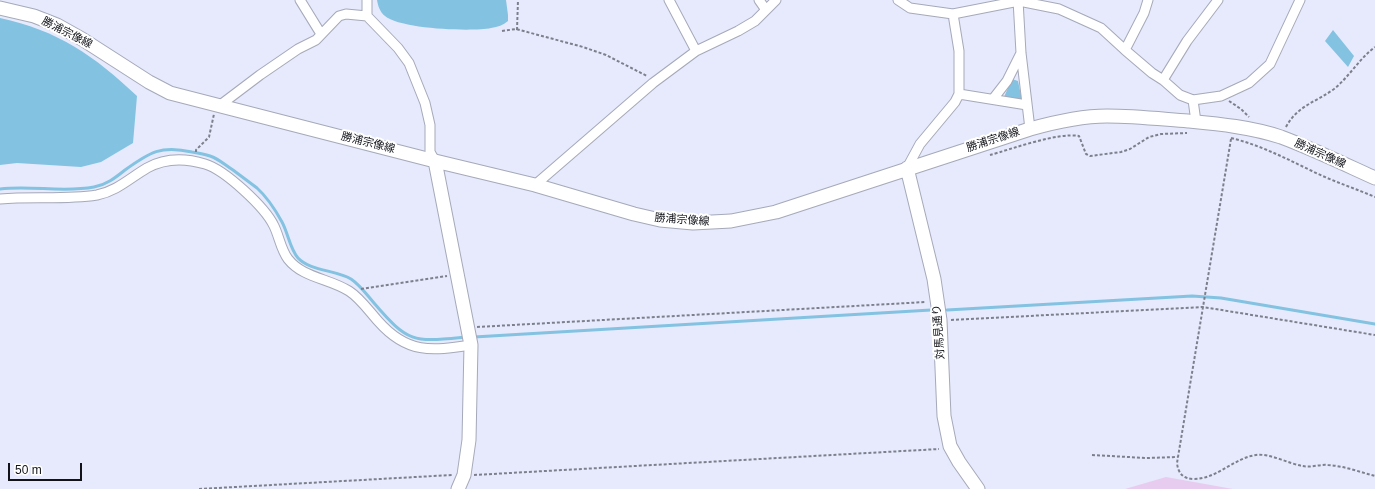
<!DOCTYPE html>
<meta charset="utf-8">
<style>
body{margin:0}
#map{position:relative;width:1375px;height:489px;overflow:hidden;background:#e6eafc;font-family:Arial,sans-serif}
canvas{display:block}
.scale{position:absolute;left:8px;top:463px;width:74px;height:18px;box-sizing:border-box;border:2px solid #111319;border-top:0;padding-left:5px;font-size:12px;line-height:14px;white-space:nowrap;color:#111319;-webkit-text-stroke:3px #fff;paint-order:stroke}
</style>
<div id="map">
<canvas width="1375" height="489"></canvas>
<div class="scale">50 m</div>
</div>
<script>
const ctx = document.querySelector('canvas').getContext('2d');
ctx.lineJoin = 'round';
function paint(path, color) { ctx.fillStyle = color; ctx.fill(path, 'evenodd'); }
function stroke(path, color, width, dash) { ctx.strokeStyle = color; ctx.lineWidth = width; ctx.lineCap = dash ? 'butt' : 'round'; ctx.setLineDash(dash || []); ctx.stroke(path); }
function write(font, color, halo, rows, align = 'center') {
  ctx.font = font + ' Arial,"Noto Sans JP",sans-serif'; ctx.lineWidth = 4; ctx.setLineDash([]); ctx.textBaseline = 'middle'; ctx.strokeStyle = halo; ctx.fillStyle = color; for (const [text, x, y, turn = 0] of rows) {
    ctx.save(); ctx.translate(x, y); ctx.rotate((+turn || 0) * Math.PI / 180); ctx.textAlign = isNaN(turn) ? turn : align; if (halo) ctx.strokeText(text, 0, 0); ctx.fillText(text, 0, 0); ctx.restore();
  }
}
paint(new Path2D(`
 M 1166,477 L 1233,489 L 1125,489 Z`), '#e8ccef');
paint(new Path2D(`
 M 377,0 L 506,0 L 508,15 L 508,21 C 503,25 498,27 491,28 C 472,32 400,29 385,16 C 380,12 378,6 377,0 Z
 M 0,18 C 57,30 95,56 137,96 L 133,143 L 101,162 L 81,167 L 17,163 L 0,165 Z
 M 1333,30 L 1354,56 L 1348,67 L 1325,41 Z
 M 1012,79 L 1018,81 L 1022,100 L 1004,97 Z`), '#83c2e1');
stroke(new Path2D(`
 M 0,189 C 31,185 63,193 94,187 C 106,185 115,178 125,170 C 150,152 161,145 192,152 C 198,153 204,154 210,156 C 219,159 225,165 233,170 C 241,176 249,182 257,188 C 267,197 276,211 282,222 C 288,233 290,249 298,258 C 310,271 336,270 351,279 C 360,285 367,295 374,303 C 409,344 414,342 466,337
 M 947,310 L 1192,296 L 1221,298 L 1375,324
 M 474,337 L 931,310`), '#83c2e1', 3);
const street = new Path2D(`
 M 300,0 L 321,34
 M 367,0 L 367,16 L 398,48 L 409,63 L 425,103 L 430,125 L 430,152 L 435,161
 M 669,0 L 696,51
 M 759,0 L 766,10
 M 898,0 L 910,8 L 953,14 L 1019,1 L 1059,9 L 1101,28 L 1125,50 L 1152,73 L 1163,80 L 1180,95 L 1193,100 L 1196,122
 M 1018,0 L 1021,53 L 1030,129
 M 1125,50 L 1144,13 L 1148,0
 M 1163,80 L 1187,41 L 1218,0
 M 959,94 L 1027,105
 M 993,99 L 1007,81 L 1021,53
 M 1193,100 L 1221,96 L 1249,83 L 1270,64 L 1300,0
 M 219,106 L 260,75 L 298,49 L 316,40 L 339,16 L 346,14 L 367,16
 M 907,168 L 920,144 L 955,102 L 959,94 L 959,51 L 953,14
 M 535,185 L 653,83 L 696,51 L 738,31 L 755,21 L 776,0
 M 0,199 C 32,196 65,200 97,195 C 117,191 130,178 147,168 C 165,158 185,158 205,164 C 225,170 265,207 274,226 C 279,236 281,250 288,259 C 303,278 328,278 349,291 C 360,298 369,311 378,321 C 407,354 431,351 471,345`);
const secondary = new Path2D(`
 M 0,8 L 34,16 L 57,25 L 82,39 L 149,82 L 170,93 L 435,161 L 535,185 L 634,214 L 660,220 L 693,223 L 731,221 L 776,212 L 1030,129 C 1055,122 1080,116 1107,116 C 1134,116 1161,119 1188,121 C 1219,124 1251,127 1281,137 C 1313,149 1344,164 1375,178
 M 435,161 L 471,345 L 469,440 L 464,475 L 458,489
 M 907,168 L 934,279 L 940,320 L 944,416 L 950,446 L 959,462 L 978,489`);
stroke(street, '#a5a9b9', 11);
stroke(secondary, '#a5a9b9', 15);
stroke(new Path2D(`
 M 517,30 L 518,0
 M 502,31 L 516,29 L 583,47 L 606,55 L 647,76
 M 1229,101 L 1241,109 L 1249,117
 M 1286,127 C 1297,106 1316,102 1334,89 C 1349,77 1359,59 1375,47
 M 1231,138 C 1260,145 1285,158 1312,171 C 1332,181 1354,188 1375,197
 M 1231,139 L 1177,463 C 1178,473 1183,479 1194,479 C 1217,479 1234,458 1256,455 C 1270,453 1289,464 1303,466 C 1311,468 1320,464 1328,465 C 1344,466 1360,472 1375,476
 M 196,152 L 196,150 L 209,137 L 214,114
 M 990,155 C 1012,149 1058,132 1079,136 L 1086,154 L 1090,156 L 1121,152 L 1130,149 L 1149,137 L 1161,134 L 1187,133
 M 361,289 L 447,276
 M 951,320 L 1203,307 L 1375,335
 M 477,327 L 926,302
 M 1092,455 L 1146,458 L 1178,457
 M 474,475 L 939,449
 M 199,489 L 452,475`), '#7d808c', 2, [3, 2]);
stroke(street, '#fff', 9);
stroke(secondary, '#fff', 13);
write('11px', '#111319', '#fff', [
 ["勝浦宗像線",67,33,27],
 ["勝浦宗像線",993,140,-18],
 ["勝浦宗像線",368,143,14],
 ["勝浦宗像線",1320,154,24],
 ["勝浦宗像線",682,220,4],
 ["対馬見通り",939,332,-94]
]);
</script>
